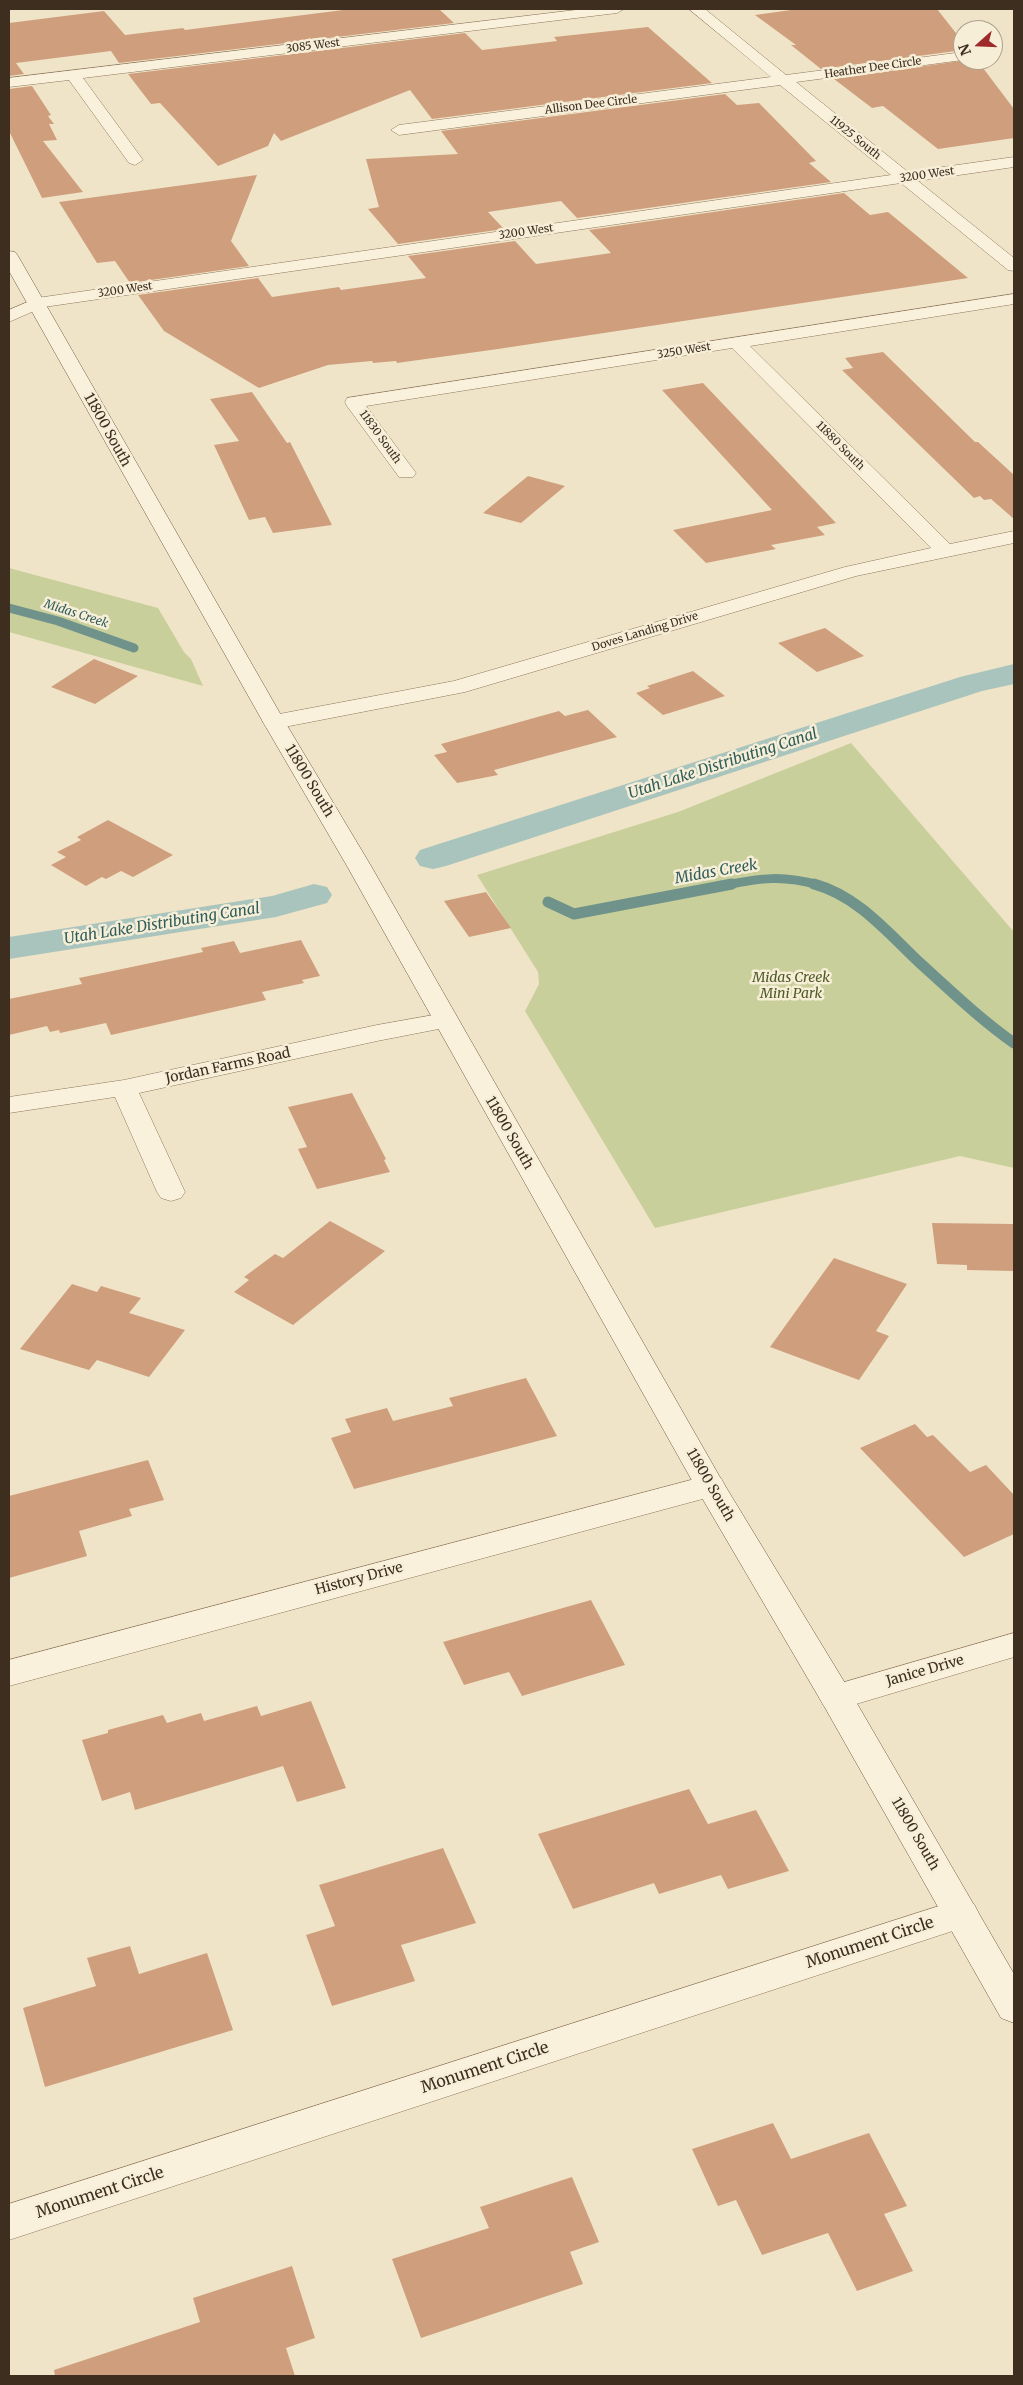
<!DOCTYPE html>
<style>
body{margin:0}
#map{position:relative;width:1023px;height:2385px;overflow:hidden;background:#f0e4c8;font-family:Merriweather,serif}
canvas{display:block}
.frame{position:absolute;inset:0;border:10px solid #3d2e20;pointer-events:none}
.north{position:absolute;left:953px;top:20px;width:50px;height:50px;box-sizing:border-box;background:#f7eed8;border:1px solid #ada18e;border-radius:50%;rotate:250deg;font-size:14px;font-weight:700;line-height:20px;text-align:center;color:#3d2e20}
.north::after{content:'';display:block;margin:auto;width:18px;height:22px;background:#9e2a2b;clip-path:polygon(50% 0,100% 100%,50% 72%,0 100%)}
</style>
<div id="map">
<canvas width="1023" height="2385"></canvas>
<div class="frame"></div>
<div class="north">N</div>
</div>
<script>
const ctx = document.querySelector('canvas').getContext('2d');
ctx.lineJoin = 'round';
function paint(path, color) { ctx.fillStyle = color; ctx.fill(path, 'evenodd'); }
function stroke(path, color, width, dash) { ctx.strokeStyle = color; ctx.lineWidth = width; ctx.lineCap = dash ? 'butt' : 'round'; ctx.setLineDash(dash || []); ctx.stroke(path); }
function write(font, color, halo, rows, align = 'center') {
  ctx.font = font + ' Merriweather,serif'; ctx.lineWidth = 5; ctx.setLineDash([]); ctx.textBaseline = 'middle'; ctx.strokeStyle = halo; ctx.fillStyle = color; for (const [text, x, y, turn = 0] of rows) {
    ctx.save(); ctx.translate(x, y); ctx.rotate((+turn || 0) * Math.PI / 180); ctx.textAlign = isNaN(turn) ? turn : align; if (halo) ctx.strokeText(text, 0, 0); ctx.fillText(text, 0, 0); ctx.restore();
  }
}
paint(new Path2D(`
 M 9,568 L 158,608 L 184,652 L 191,659 L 203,686 L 9,632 Z
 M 851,743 L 1014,932 L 1014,1168 L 960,1156 L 655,1228 L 525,1011 L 539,984 L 538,972 L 477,875 L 678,812 Z`), '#c9cf9b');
stroke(new Path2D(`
 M 9,608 L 58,621 L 134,648
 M 726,885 C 761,878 783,875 818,885`), '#6f938a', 9);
stroke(new Path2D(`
 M 814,884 C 858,896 888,933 920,963 C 951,991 980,1019 1014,1043
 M 548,902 L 574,914 L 732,884`), '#6f938a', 11);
paint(new Path2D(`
 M 1014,664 L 1014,684 L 982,691 L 446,866 L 433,869 L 420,866 L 415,858 L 420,850 L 960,677 Z
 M 314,884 L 327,887 L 332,895 L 327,903 L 276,917 L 9,959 L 9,937 L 272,896 Z`), '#a9c4bc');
paint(new Path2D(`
 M 351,9 L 439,9 L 454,23 L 119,63 L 111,51 L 16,63 L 24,74 L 9,76 L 9,23 L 104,11 L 125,35 L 183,28 L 185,30 Z
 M 798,9 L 937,9 L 963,42 L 963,50 L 821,69 L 791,45 L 796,45 L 755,15 Z
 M 648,27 L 712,83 L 432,119 L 410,90 L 281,141 L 274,133 L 268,146 L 218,166 L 160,103 L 151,104 L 128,74 L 465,33 L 482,50 L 557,41 L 554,37 Z
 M 967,60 L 977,60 L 1014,109 L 1014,138 L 938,149 L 883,106 L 872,108 L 834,79 Z
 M 32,86 L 51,115 L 48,116 L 54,124 L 49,124 L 57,140 L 43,141 L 83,192 L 42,198 L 9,131 L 9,89 Z
 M 725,94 L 737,105 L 759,103 L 816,161 L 809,163 L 831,182 L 577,218 L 561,201 L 488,212 L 504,229 L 398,244 L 368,209 L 379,207 L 366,159 L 458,154 L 441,131 Z
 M 257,175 L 231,241 L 249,266 L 130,283 L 115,261 L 97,263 L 59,202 Z
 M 844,193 L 870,215 L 888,212 L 968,278 L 498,349 L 397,363 L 396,361 L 373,363 L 372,361 L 328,365 L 259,388 L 164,331 L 138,295 L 258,278 L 272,297 L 339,287 L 341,290 L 426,278 L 408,256 L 515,241 L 536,264 L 611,253 L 589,230 Z
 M 883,352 L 975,442 L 978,442 L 1014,475 L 1014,519 L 991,499 L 984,500 L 980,496 L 974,498 L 842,370 L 853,368 L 845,358 Z
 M 703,383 L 836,523 L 817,527 L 825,535 L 771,545 L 776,549 L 706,563 L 673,530 L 772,510 L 662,390 Z
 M 252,392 L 287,443 L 290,442 L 332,525 L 273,533 L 265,517 L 249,520 L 214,445 L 239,441 L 210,399 Z
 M 528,476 L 565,486 L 521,523 L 483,513 Z
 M 825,628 L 864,656 L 817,672 L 778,643 Z
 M 94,659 L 138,676 L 95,704 L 51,687 Z
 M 693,671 L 725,696 L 663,715 L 636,693 L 650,688 L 647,686 Z
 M 588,710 L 617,737 L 494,770 L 498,775 L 457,783 L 434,755 L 447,752 L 441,744 L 559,711 L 565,716 Z
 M 108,820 L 173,855 L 133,877 L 121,871 L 106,879 L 102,877 L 86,886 L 51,865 L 66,857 L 57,852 L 81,840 L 77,837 Z
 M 486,892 L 511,928 L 469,937 L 444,901 Z
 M 301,940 L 320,976 L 302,980 L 304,983 L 262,992 L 266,1000 L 111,1035 L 106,1023 L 60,1033 L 59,1030 L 50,1032 L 47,1026 L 9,1035 L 9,999 L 82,984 L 79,978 L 203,952 L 201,948 L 234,941 L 240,953 Z
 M 352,1093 L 386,1159 L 384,1160 L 390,1172 L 317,1189 L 298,1149 L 307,1147 L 288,1107 Z
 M 330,1221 L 385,1251 L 293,1325 L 234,1292 L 249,1280 L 244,1277 L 275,1254 L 283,1258 Z
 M 932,1223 L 1014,1224 L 1014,1271 L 967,1270 L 967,1265 L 937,1264 Z
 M 834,1258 L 907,1284 L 876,1331 L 889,1336 L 859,1380 L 770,1347 Z
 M 72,1284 L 97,1292 L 101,1286 L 141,1298 L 129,1313 L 185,1330 L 149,1377 L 97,1360 L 89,1370 L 20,1349 Z
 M 526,1378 L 557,1436 L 354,1489 L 331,1438 L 351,1432 L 345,1419 L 387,1408 L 393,1421 L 453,1406 L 449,1398 Z
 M 915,1424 L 927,1437 L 933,1435 L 970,1472 L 986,1465 L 1014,1495 L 1014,1534 L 964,1557 L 860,1448 Z
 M 148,1460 L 164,1500 L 129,1509 L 132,1516 L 79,1531 L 87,1556 L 9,1578 L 9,1496 Z
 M 591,1600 L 625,1665 L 522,1696 L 509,1672 L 464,1685 L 443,1642 Z
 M 311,1701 L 346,1788 L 297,1802 L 283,1766 L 135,1810 L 130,1792 L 102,1801 L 82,1740 L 108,1733 L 108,1730 L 163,1715 L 167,1723 L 201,1713 L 204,1721 L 257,1706 L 261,1716 Z
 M 689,1789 L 708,1824 L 756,1810 L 789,1871 L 728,1889 L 721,1875 L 659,1894 L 654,1883 L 573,1909 L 538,1834 Z
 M 443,1848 L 476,1923 L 401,1945 L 415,1981 L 332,2006 L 306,1935 L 335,1926 L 319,1885 Z
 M 130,1946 L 139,1974 L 207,1953 L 233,2030 L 45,2087 L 23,2008 L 96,1986 L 87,1958 Z
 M 773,2123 L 791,2159 L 869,2133 L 907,2206 L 884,2214 L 913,2271 L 857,2291 L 828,2233 L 762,2255 L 736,2200 L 718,2206 L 692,2149 Z
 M 572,2177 L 599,2242 L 570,2252 L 583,2284 L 421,2338 L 392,2259 L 489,2228 L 480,2207 Z
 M 292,2266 L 315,2338 L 286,2348 L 295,2376 L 55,2376 L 54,2370 L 200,2322 L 193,2298 Z`), '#cf9f7d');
const minor = new Path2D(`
 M 584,9 L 624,9 L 617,13 L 83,78 L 143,160 L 135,165 L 129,163 L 69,80 L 9,87 L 9,78 Z
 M 689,9 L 705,9 L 786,75 L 963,52 L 965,60 L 963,60 L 796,82 L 908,172 L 1014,157 L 1014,167 L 918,181 L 1014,258 L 1014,271 L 1008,270 L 901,183 L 37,308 L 31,307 L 28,303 L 31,299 L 37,298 L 891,175 L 780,85 L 399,135 L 391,130 L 399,125 L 771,77 Z
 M 1014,294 L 1014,304 L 750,346 L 950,544 L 1014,531 L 1014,543 L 856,576 L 465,692 L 274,729 L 266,727 L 263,722 L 266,717 L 274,715 L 454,681 L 845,567 L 931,548 L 732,348 L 366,406 L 416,473 L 413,477 L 399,477 L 347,406 L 345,402 L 347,398 Z
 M 445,1013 L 454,1016 L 458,1021 L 454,1026 L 377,1041 L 139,1093 L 185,1192 L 181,1198 L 171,1201 L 161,1198 L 157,1192 L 115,1097 L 9,1113 L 9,1097 L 124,1080 L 377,1025 Z
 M 710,1475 L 721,1478 L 725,1486 L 721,1494 L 9,1686 L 9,1660 Z
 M 1014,1633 L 1014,1657 L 836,1710 L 824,1706 L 819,1697 L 824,1688 Z
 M 961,1899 L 974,1904 L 979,1914 L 974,1924 L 9,2240 L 9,2204 Z`);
const tertiary = new Path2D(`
 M 37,298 L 43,299 L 46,303 L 43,307 L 9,322 L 9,310 Z`);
const secondary = new Path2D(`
 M 9,251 L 15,252 L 18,256 L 285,722 L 371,866 L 721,1479 L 848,1688 L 1014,1974 L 1014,2023 L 1001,2018 L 824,1706 L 695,1486 L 347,866 L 263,722 L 9,271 Z`);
stroke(minor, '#8d765c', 1);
stroke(tertiary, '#8d765c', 1);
stroke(secondary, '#6f573f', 1);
paint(minor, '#faf1dc');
paint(tertiary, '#faf1dc');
paint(secondary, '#faf1dc');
write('11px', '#3d2e20', '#f7eed8', [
 ["3085 West",313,46,-7],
 ["Heather Dee Circle",873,68,-8],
 ["Allison Dee Circle",591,105,-7],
 ["11925 South",855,138,39],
 ["3200 West",927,175,-8],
 ["3200 West",526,232,-8],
 ["3200 West",125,290,-8],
 ["3250 West",684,351,-9],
 ["11830 South",380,437,54],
 ["11880 South",840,446,45],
 ["Doves Landing Drive",645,632,-17]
]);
write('italic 12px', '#2f5d5a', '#f7eed8', [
 ["Midas Creek",76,614,18]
]);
write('14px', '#3d2e20', '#f7eed8', [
 ["11800 South",107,430,61],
 ["11800 South",309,781,59],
 ["Jordan Farms Road",228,1066,-12],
 ["11800 South",509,1133,60],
 ["11800 South",710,1485,60],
 ["History Drive",359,1579,-15],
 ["Janice Drive",925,1671,-16],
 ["11800 South",915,1834,60]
]);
write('italic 14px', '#4d5a26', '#f7eed8', [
 ["Midas Creek",791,978],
 ["Mini Park",791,994]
]);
write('italic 15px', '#2f5d5a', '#f7eed8', [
 ["Utah Lake Distributing Canal",723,764,-18],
 ["Midas Creek",716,872,-10],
 ["Utah Lake Distributing Canal",162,924,-9]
]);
write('16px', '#3d2e20', '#f7eed8', [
 ["Monument Circle",870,1943,-18],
 ["Monument Circle",485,2068,-18],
 ["Monument Circle",100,2193,-18]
]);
</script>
